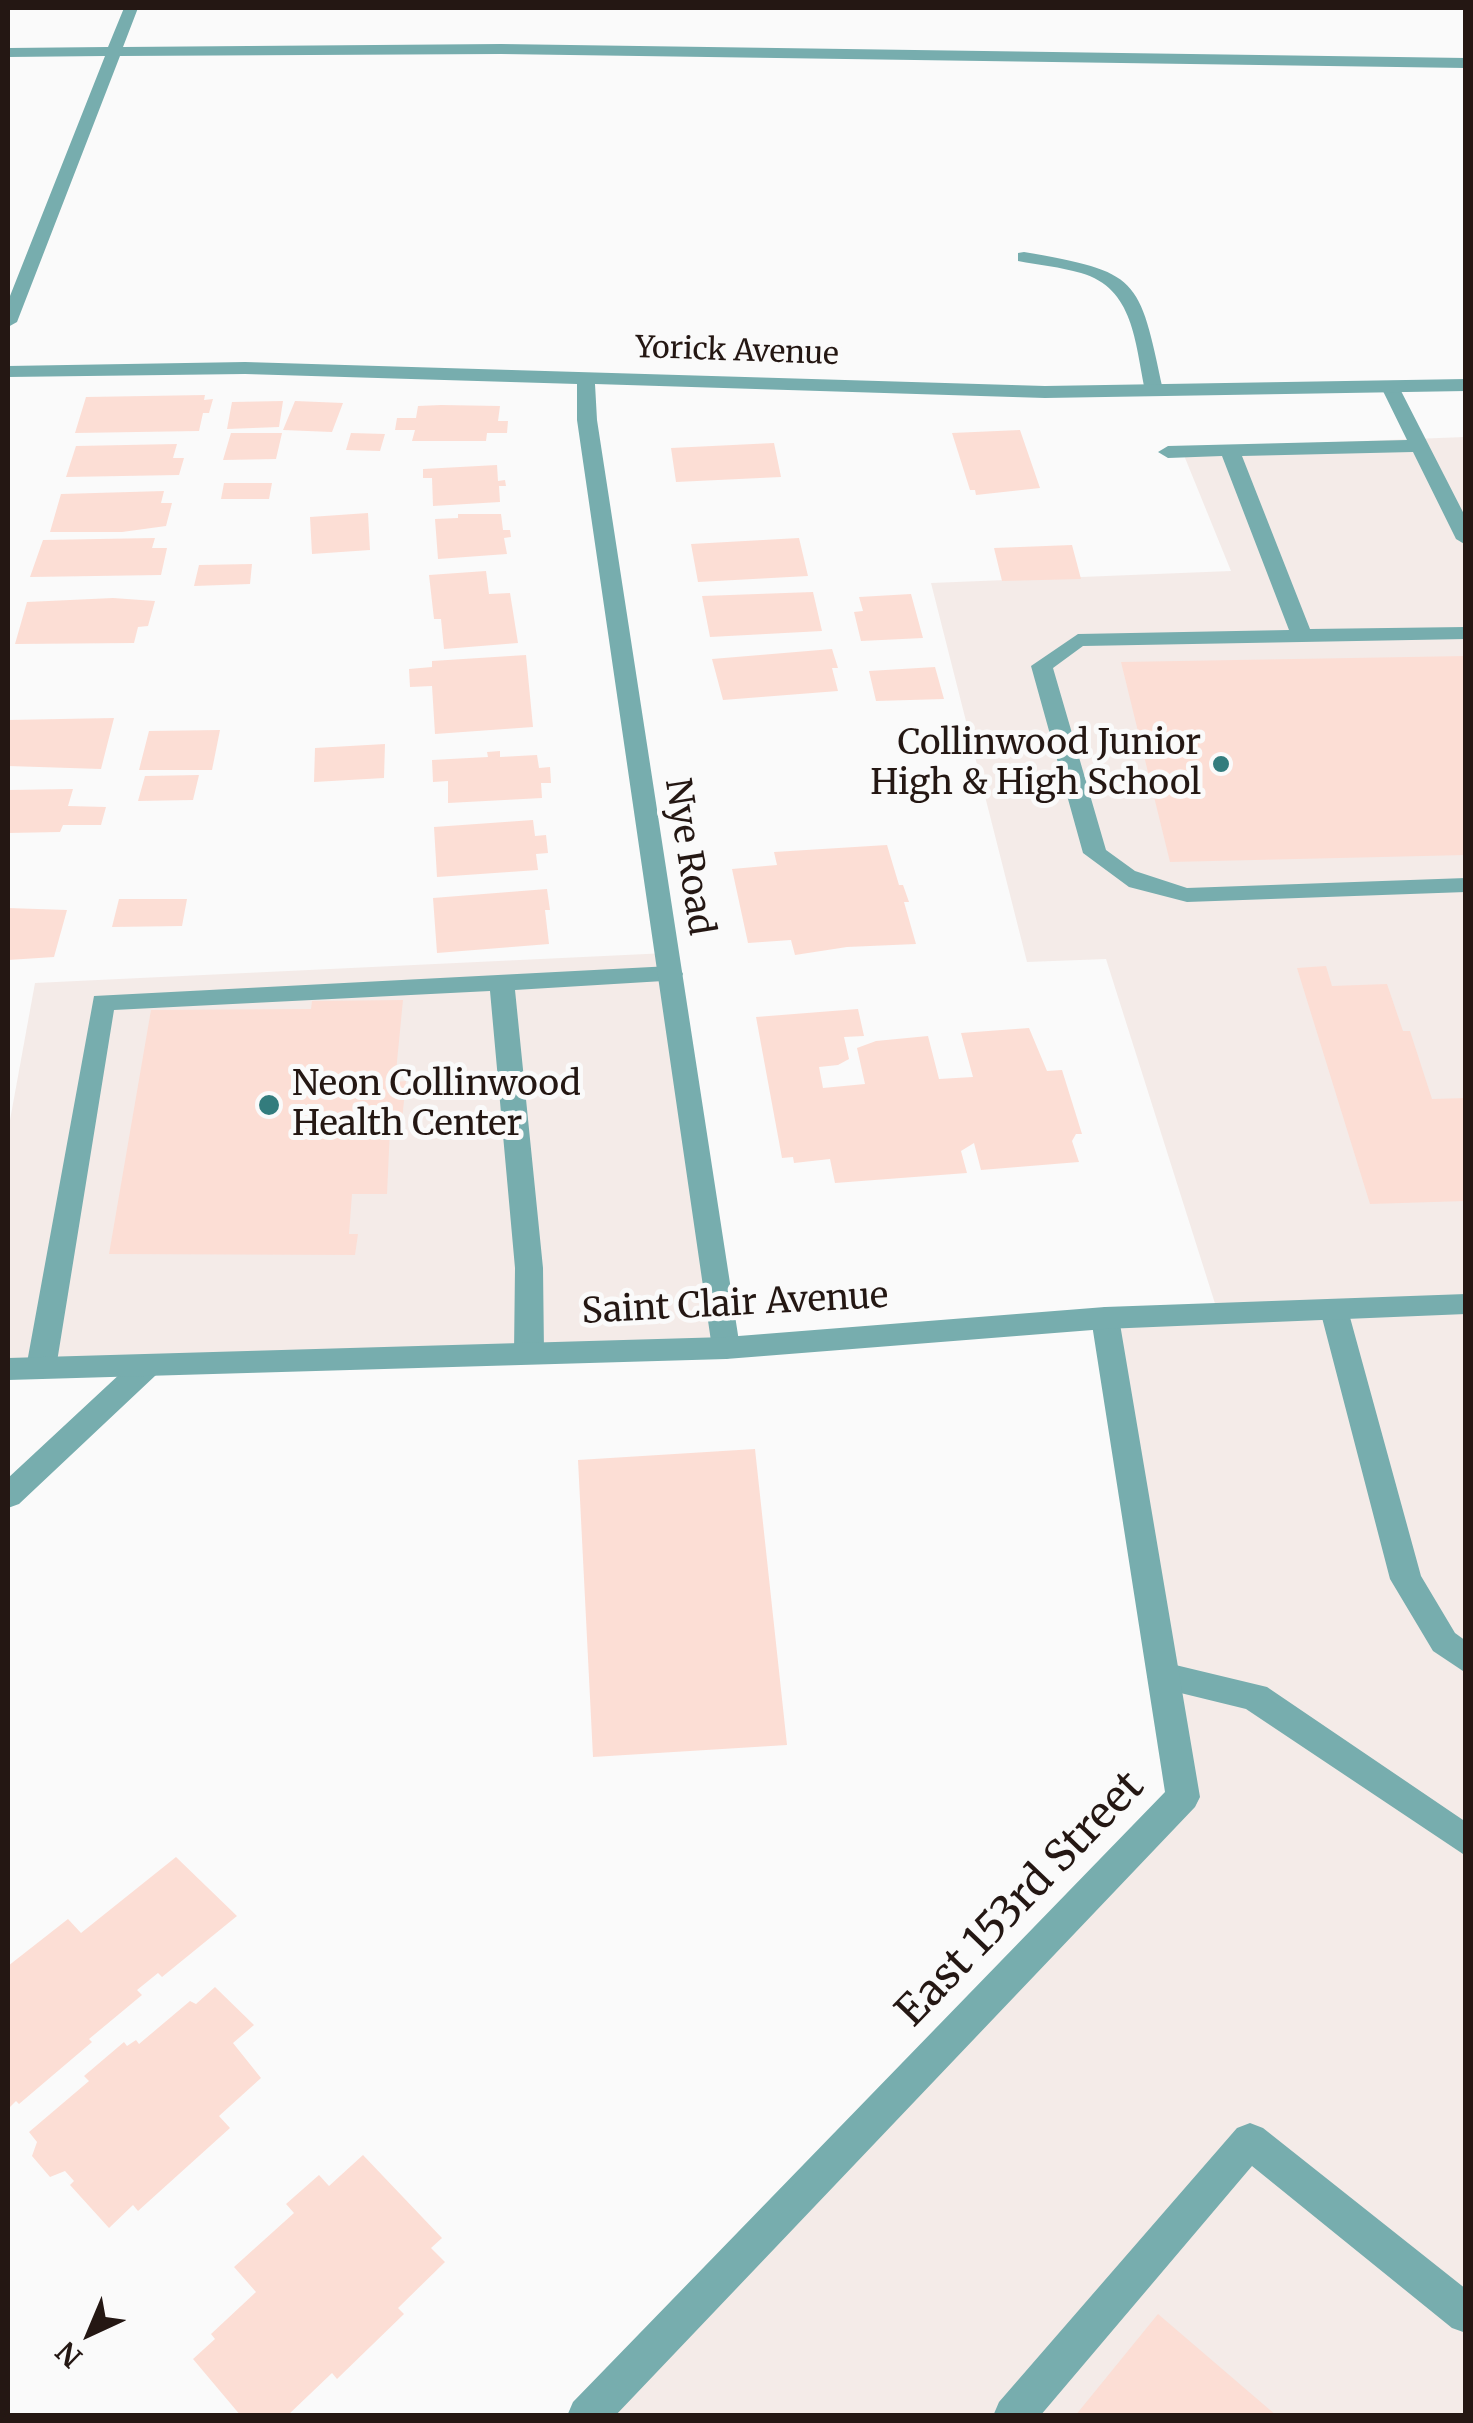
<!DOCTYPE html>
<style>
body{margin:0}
#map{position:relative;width:1473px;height:2423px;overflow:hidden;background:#fafafa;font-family:Merriweather,serif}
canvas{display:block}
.frame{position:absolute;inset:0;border:10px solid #241713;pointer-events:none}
.north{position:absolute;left:40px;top:2283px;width:100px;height:100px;-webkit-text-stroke:8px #fafafa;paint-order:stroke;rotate:224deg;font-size:28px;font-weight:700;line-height:40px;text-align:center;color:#241713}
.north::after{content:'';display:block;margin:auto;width:35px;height:45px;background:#241713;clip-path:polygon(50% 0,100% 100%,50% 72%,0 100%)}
</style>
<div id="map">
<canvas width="1473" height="2423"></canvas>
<div class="frame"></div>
<div class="north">N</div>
</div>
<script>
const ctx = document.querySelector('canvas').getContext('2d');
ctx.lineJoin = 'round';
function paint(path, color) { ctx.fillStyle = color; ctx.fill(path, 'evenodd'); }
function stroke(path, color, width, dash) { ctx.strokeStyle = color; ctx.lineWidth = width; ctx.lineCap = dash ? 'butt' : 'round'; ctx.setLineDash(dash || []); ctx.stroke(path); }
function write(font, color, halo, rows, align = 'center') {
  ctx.font = font + ' Merriweather,serif'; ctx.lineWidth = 10; ctx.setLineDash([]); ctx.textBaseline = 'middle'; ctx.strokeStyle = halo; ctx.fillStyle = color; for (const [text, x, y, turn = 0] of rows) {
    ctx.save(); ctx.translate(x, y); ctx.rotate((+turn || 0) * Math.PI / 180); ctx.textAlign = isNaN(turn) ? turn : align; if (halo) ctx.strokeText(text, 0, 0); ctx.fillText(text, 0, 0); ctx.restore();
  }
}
paint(new Path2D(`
 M 1465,437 L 1465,2415 L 587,2416 L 1183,1797 L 1105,1318 L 1218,1313 L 1106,959 L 1027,962 L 931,583 L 1231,571 L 1181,448 Z
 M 667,953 L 726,1348 L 8,1369 L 8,1131 L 35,983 Z`), '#f4ebe8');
paint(new Path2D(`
 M 205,395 L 204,400 L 213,399 L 209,413 L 203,413 L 199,431 L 75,433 L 86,397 Z
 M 283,401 L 279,427 L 227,429 L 232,402 Z
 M 295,401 L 343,403 L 332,432 L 283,430 Z
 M 441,405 L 500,406 L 498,421 L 508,421 L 507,433 L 487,433 L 486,441 L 412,441 L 415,430 L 395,430 L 397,418 L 416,418 L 418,406 Z
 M 1020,430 L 1040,488 L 976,495 L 975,490 L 970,490 L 952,433 Z
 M 231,433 L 282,433 L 276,459 L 223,460 Z
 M 351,433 L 385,434 L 380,451 L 346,450 Z
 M 774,443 L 781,477 L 676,482 L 671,448 Z
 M 177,444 L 173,458 L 184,458 L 179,475 L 66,477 L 76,446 Z
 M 497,465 L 498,481 L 505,480 L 506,486 L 499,486 L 500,502 L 433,506 L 432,478 L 423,478 L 423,469 Z
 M 224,483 L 272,483 L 269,499 L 221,499 Z
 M 164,491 L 161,503 L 172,503 L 166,526 L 122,532 L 50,532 L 61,494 Z
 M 368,513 L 370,550 L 312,554 L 310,517 Z
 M 458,514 L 501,514 L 503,530 L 510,530 L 511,537 L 504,538 L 507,554 L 438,559 L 435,519 L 458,518 Z
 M 155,538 L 152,548 L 167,548 L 161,575 L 30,577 L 43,540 Z
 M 799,538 L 808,576 L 698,582 L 691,544 Z
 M 1072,545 L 1081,579 L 1002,581 L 994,548 Z
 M 252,564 L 250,584 L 194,586 L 199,565 Z
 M 486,571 L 489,594 L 510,593 L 518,643 L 444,649 L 441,619 L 434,619 L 429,575 Z
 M 813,592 L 822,631 L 710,637 L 702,596 Z
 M 911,594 L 923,638 L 861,641 L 854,612 L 863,611 L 859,597 Z
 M 113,598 L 155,601 L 148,626 L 138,627 L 134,643 L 15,644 L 27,602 Z
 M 832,649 L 838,668 L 832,668 L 838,691 L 723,700 L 712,659 Z
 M 526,655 L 533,727 L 435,734 L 432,686 L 410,687 L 409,669 L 432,667 L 432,661 Z
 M 1466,656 L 1466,855 L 1170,862 L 1121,662 Z
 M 935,667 L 944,699 L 876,701 L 869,671 Z
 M 114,718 L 101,769 L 8,766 L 8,720 Z
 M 220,730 L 212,770 L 139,770 L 149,731 Z
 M 385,744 L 384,778 L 314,782 L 315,748 Z
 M 500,751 L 500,757 L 537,755 L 539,768 L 550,767 L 551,783 L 541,783 L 542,798 L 448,803 L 448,781 L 433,782 L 432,760 L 488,757 L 487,752 Z
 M 199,775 L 193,800 L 138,801 L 145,776 Z
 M 73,789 L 68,806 L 106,807 L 101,825 L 63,825 L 60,832 L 8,833 L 8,790 Z
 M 533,820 L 535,836 L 546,835 L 548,853 L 536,854 L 538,870 L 437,877 L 434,827 Z
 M 887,845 L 899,885 L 903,885 L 909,902 L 904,902 L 916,944 L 847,947 L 795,955 L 791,940 L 748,943 L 732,869 L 777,865 L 774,852 Z
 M 547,889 L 550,910 L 545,910 L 549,944 L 437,953 L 433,898 Z
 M 119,899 L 187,899 L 182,926 L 112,927 Z
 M 8,908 L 67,910 L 54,957 L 8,960 Z
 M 1326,966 L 1332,986 L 1387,984 L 1403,1031 L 1410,1031 L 1432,1099 L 1466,1098 L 1466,1201 L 1370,1204 L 1297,968 Z
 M 403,1000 L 395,1082 L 406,1081 L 401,1130 L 390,1129 L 387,1194 L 352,1194 L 349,1234 L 358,1234 L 355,1255 L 109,1254 L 151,1010 L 311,1009 L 312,1001 Z
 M 858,1009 L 864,1036 L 844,1037 L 849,1059 L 838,1065 L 819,1067 L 823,1088 L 865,1084 L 857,1048 L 876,1041 L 928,1036 L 939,1079 L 973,1077 L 961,1033 L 1029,1028 L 1047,1071 L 1062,1070 L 1082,1134 L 1076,1134 L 1072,1141 L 1079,1162 L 981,1170 L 974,1143 L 961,1151 L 967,1173 L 835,1183 L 830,1159 L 794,1163 L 793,1157 L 782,1158 L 756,1017 Z
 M 755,1449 L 787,1745 L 593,1757 L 578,1460 Z
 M 176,1857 L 237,1916 L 162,1977 L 158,1973 L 137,1990 L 142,1995 L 89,2039 L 92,2042 L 19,2104 L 16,2101 L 8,2109 L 8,1966 L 68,1919 L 81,1933 Z
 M 215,1987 L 254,2025 L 233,2043 L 261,2078 L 219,2116 L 230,2128 L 138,2211 L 133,2205 L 109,2228 L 70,2185 L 74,2181 L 65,2171 L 50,2177 L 32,2156 L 37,2142 L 29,2132 L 89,2081 L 84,2076 L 124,2042 L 127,2046 L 136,2040 L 139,2044 L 190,2001 L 196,2004 Z
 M 363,2155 L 442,2238 L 431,2248 L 445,2262 L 398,2308 L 404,2314 L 337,2379 L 332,2373 L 287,2416 L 241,2416 L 193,2359 L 215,2339 L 211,2334 L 256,2292 L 234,2267 L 294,2213 L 286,2204 L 319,2175 L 329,2186 Z
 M 1158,2314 L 1277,2416 L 1075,2416 Z`), '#fcded5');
paint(new Path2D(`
 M 1024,252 C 1139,272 1139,276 1163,390 L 1161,394 L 1147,394 L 1145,390 C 1135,343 1134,288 1081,273 C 1060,267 1039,265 1018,261 L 1018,253 Z
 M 1390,381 L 1399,387 L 1466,518 L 1466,545 L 1456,539 L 1413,452 L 1242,456 L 1310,629 L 1466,627 L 1466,639 L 1083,646 L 1053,668 L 1106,850 L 1135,871 L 1187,888 L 1466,878 L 1466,892 L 1187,902 L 1129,887 L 1083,853 L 1031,666 L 1078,634 L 1289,630 L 1222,456 L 1168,458 L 1158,452 L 1168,446 L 1407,440 L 1381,387 Z
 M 671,966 L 680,968 L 683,974 L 680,980 L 515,990 L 543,1268 L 544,1353 L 539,1361 L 529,1364 L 519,1361 L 514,1353 L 515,1268 L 490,991 L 114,1010 L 56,1368 L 51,1376 L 41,1379 L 31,1376 L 26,1368 L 94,996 Z
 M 1334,1300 L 1344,1303 L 1348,1310 L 1421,1576 L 1455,1633 L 1466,1641 L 1466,1673 L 1433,1651 L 1390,1579 L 1320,1310 L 1324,1303 Z
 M 1163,1662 L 1267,1687 L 1466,1822 L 1466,1856 L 1246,1709 L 1152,1686 L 1147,1676 L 1152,1666 Z
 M 1250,2123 L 1263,2128 L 1466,2289 L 1466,2333 L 1452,2328 L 1252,2166 L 1040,2416 L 993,2416 L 999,2402 L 1237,2128 Z`), '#77adae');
paint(new Path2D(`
 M 124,8 L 138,8 L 123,47 L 501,44 L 1466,58 L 1466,68 L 501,54 L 120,56 L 17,322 L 8,327 L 8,301 L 105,56 L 8,57 L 8,48 L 108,47 Z
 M 245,362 L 1045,386 L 1466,379 L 1466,391 L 1045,398 L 595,384 L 597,420 L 740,1348 L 736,1356 L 726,1359 L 716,1356 L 712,1348 L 577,420 L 577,384 L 245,374 L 8,377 L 8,366 Z
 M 1105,1307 L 1115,1311 L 1119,1318 L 1200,1797 L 1195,1807 L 615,2416 L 567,2416 L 573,2402 L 1165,1792 L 1091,1318 L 1095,1311 Z
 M 146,1356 L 156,1359 L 161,1367 L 156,1375 L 19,1504 L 8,1508 L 8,1478 L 136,1359 Z`), '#77adae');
paint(new Path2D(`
 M 1466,1294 L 1466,1314 L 1105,1329 L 726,1359 L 8,1380 L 8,1358 L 726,1337 L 1105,1307 Z`), '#77adae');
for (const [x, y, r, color] of [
 [1221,764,10,"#337c7d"],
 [269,1105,12,"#337c7d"]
]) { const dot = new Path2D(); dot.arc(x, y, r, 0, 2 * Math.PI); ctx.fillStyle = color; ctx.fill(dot); stroke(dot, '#fafafa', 4); }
write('30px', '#241713', '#fafafa', [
 ["Yorick Avenue",737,352,2]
]);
write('35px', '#241713', '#fafafa', [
 ["Collinwood Junior",1201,744],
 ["High & High School",1201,784],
 ["Neon Collinwood",292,1085,"left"],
 ["Health Center",292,1125,"left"]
], 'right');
write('35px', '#241713', '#fafafa', [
 ["Nye Road",688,857,81],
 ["Saint Clair Avenue",735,1305,-3]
]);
write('42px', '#241713', '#fafafa', [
 ["East 153rd Street",1021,1900,-46]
]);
</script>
